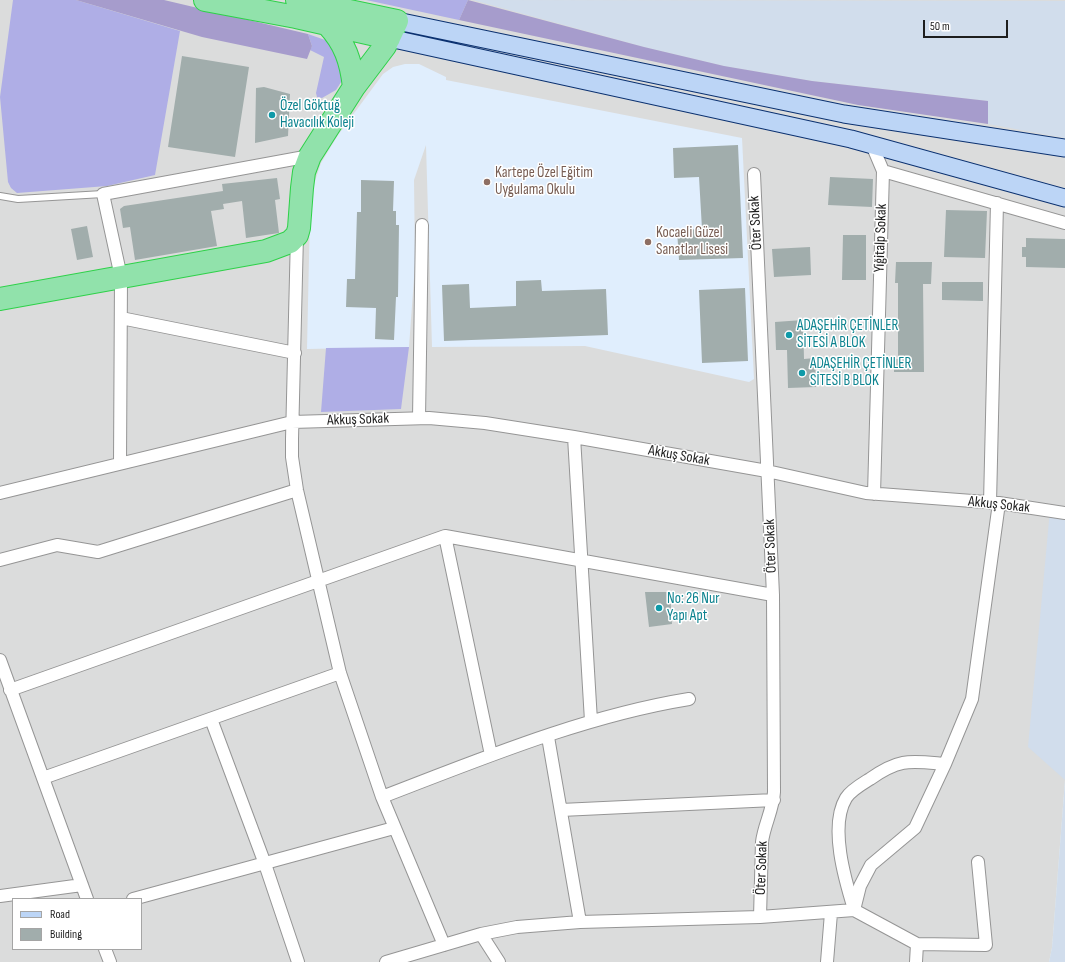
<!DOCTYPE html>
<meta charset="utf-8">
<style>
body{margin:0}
#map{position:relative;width:1065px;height:962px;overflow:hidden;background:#e5edef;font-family:"Sofia Sans Condensed",sans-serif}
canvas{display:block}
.legend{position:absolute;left:12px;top:898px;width:130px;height:52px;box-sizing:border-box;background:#fff;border:1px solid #a5a5a5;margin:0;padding:5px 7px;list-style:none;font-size:12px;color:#1e1e1e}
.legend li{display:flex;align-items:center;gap:8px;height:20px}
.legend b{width:20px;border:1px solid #a5a5a5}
.scale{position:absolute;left:923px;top:20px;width:85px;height:18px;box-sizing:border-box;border:2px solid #1e1e1e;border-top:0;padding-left:5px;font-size:12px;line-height:14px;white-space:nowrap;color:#1e1e1e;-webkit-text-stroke:3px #fff;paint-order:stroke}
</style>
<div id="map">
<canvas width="1065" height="962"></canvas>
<ul class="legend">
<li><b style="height:5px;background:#bcd5f6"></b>Road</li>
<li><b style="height:11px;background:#a1adac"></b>Building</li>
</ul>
<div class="scale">50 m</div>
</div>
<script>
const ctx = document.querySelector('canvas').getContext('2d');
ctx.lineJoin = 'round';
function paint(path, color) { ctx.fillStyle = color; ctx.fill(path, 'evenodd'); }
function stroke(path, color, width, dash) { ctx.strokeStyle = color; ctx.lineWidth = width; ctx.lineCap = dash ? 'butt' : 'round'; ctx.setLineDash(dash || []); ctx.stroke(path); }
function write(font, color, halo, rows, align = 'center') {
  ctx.font = font + ' "Sofia Sans Condensed",sans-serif'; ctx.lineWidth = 3; ctx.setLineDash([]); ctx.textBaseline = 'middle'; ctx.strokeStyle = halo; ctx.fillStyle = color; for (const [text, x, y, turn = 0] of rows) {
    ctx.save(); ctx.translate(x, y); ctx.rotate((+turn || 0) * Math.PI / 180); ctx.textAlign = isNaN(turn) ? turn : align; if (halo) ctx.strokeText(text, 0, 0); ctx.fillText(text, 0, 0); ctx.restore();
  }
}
paint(new Path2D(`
 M 0,0 L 1065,0 L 1065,780 L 1052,948 L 1049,962 L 0,962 ZM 13,899 L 141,899 L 141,949 L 13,949 Z`), '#dbdcdc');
paint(new Path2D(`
 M 405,64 L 419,64 L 446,77 L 446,80 L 742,138 L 754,379 L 749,382 L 585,346 L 432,347 L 426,145 L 414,180 L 415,264 L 409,347 L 307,349 L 310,212 L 314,184 L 321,163 L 338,135 L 383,74 L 393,67 Z`), '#e0eefd');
paint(new Path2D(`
 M 473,0 L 1065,1 L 1065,138 L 988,124 L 988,101 L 812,81 L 724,66 L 644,47 Z
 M 1050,510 L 1065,515 L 1065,780 L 1028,747 Z
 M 1065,781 L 1065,962 L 1049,962 L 1052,948 Z`), '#d1ddec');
paint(new Path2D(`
 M 13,0 L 76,0 L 180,31 L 155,175 L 107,186 L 17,193 L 11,188 L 8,182 L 0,97 Z
 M 366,0 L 468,0 L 459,20 Z
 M 308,34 L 328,41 L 334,44 L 343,79 L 336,90 L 322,98 L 317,97 L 316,93 L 324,57 L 310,50 L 312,46 Z
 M 409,347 L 401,409 L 321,412 L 326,348 Z`), '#afaee6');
paint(new Path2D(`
 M 76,0 L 164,0 L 308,34 L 312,46 L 307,59 L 202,37 Z
 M 468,0 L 644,47 L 724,66 L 812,81 L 988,101 L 988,124 L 858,105 L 459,20 Z`), '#a69ccc');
paint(new Path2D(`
 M 182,56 L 249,67 L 235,157 L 168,147 Z
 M 264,87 L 290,94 L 288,136 L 255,143 L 256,88 Z
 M 738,145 L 743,258 L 679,260 L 677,230 L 702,229 L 699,177 L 674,178 L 673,148 Z
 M 830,177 L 873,179 L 872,207 L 828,205 Z
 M 277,178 L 280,199 L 275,200 L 279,233 L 246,238 L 242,201 L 223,204 L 224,209 L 211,211 L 217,246 L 135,260 L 130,227 L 123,228 L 120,209 L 124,206 L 223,191 L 222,184 Z
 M 361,180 L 394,181 L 393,211 L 396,211 L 396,225 L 399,225 L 398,297 L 396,297 L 394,340 L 375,339 L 376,308 L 346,307 L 347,279 L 355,279 L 357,212 L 361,212 Z
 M 946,210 L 987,211 L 985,258 L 944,257 Z
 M 87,226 L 93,257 L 77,260 L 71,229 Z
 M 843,235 L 866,235 L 866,280 L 842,280 Z
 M 1026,238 L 1065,239 L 1065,268 L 1026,267 L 1026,257 L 1022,257 L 1022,247 L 1026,247 Z
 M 810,247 L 811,275 L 774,277 L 772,249 Z
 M 896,262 L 932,262 L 931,284 L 923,284 L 924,372 L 894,372 L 894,359 L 898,359 L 898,283 L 895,283 Z
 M 541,280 L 542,291 L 606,289 L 608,335 L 444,341 L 442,285 L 469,284 L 470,308 L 516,306 L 516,281 Z
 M 942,282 L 983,282 L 983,301 L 942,300 Z
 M 745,288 L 748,361 L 702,363 L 699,290 Z
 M 803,320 L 804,359 L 815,358 L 816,387 L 788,388 L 787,350 L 776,350 L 775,322 Z
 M 645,592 L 670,592 L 672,624 L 649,627 Z`), '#a1adac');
const lane = new Path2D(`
 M 0,196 L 18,199 L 103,194`);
const street = new Path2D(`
 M 872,145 L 883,171
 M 754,174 L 773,595 L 774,792 C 773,810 764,825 762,842 L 760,917
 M 297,235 L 292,439 L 292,457 L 297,490 L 340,673 L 382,797 L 444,945
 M 121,318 L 295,353
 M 419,418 L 422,225
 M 574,437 L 591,721
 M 120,463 L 121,277 L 103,194 L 310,156
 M 0,493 L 292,422 L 429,418 L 485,423 L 574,437 L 767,471 L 866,493 L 999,503 L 1065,513
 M 874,494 L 883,171 L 1065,223
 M 990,503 L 997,203
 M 445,536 L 491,755
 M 0,560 L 57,545 L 98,552 L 297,490
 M 0,660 L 87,899
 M 10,690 L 445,536 L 773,595
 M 211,719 L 265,864 L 298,962
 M 548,737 L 580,922
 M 43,778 L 340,673
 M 382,797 C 481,759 584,716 689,699
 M 561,810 L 774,800
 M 0,896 L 82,885
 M 133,899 L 394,828
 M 854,909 C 845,880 829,826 846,798 C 851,790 862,784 870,779 C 900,758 910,761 945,764
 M 854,910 L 860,886 L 871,865 L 915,828 L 945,764 L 972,699 L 999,503
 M 481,934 L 499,962
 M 917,944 L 986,945 L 978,862
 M 105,949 L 110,962
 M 386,962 L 481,934 L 517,927 L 580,922 L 760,917 L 854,910 L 917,944 L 916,962
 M 827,962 L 831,913`);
const secondary = new Path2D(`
 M 397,21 L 844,114 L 1065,148
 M 389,38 L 851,139 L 1065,198`);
const highway = new Path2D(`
 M 205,0 L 296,17 L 389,38
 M 327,24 C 345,43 351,61 354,87
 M 0,299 L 266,251 L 290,242 L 297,235 L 299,228 L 302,188 L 304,172 L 310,156 L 354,87 L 385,46 L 397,21 L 297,0`);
stroke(lane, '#959595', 8);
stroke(street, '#959595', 14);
stroke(secondary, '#0b3170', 19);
stroke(highway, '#2ed149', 24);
stroke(lane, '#fff', 6);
stroke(street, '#fff', 12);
stroke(secondary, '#bcd5f6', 17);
stroke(highway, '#91e2ab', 22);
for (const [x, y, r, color] of [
 [272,115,4,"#0f9aa8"],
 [487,182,4,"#8d6e63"],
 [648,242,4,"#8d6e63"],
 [789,335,4,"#0f9aa8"],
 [802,373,4,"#0f9aa8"],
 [659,608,4,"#0f9aa8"]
]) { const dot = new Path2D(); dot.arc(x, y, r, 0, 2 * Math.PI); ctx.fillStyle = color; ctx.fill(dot); stroke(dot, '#fff', 1.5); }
write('15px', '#0d838f', '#fff', [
 ["Özel Göktuğ",280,106],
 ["Havacılık Koleji",280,123],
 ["ADAŞEHİR ÇETİNLER",797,326],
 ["SİTESİ A BLOK",797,343],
 ["ADAŞEHİR ÇETİNLER",810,364],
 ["SİTESİ B BLOK",810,381],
 ["No: 26 Nur",667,599],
 ["Yapı Apt",667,616]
], 'left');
write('15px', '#785e54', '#fff', [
 ["Kartepe Özel Eğitim",495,173],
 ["Uygulama Okulu",495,190],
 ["Kocaeli Güzel",656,233],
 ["Sanatlar Lisesi",656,250]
], 'left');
write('15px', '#1e1e1e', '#fff', [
 ["Öter Sokak",756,223,-93],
 ["Yiğitalp Sokak",881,238,-88],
 ["Akkuş Sokak",358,420,-2],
 ["Akkuş Sokak",679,456,10],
 ["Akkuş Sokak",999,505,6],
 ["Öter Sokak",771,546,-92],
 ["Öter Sokak",762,868,-88]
]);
</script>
